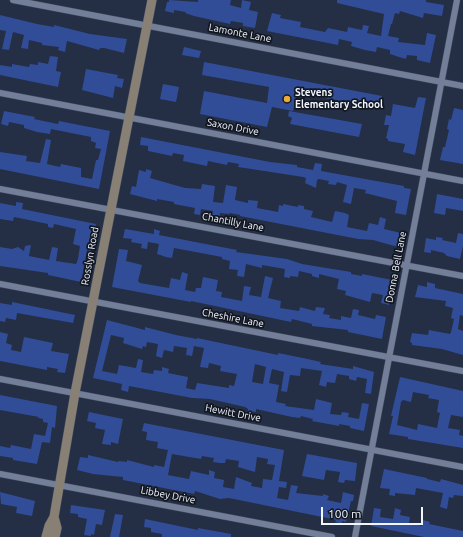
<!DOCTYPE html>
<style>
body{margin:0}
#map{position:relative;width:463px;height:537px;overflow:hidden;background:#242e44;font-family:Ubuntu,sans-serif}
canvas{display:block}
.scale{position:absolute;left:321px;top:507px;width:102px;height:18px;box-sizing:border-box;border:2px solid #f0f5fe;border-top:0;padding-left:5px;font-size:12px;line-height:14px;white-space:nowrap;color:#f0f5fe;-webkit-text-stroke:3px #121721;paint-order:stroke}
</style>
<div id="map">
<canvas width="463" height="537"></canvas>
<div class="scale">100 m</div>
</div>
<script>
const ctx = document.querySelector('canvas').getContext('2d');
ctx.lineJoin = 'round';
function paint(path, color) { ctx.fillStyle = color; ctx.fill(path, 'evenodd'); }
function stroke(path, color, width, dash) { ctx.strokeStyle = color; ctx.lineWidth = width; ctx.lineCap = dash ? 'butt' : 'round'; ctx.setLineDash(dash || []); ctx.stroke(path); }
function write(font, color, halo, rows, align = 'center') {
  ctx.font = font + ' Ubuntu,sans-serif'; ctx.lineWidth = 3.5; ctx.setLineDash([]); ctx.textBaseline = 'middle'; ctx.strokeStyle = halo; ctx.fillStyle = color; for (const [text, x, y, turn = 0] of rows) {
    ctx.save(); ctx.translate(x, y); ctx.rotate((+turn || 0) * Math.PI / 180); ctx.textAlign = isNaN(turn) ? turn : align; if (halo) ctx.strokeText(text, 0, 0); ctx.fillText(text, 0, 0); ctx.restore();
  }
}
paint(new Path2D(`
 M 169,0 L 198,2 L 198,0 L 231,0 L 230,5 L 241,8 L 242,0 L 251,2 L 249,10 L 258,12 L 255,28 L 243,26 L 243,23 L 231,21 L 230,24 L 194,16 L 185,13 L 186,12 L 174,10 L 174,13 L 165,11 L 167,2 L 169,2 Z
 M 337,0 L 426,0 L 426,2 L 444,5 L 442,16 L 424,13 L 423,18 L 400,11 L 399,14 L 395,13 L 392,24 L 391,24 L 388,36 L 399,38 L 398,42 L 425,45 L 427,33 L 436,35 L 430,63 L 417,60 L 417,56 L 407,55 L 406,59 L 399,57 L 390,54 L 390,50 L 377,47 L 376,52 L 365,50 L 351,46 L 352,42 L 339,39 L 338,45 L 267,31 L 272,13 L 281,15 L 280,18 L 301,22 L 300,27 L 325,32 L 328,28 L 347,32 L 348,27 L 362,30 L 363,25 L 369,26 L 367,33 L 381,36 L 384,14 L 337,3 Z
 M 0,15 L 37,24 L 54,27 L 54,25 L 90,34 L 127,39 L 124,53 L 104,48 L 100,48 L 99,50 L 67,41 L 65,52 L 58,50 L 59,47 L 42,45 L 42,43 L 29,40 L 28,49 L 21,48 L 24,35 L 13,32 L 9,50 L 2,49 L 6,31 L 0,30 Z
 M 184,47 L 201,51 L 199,58 L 182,55 Z
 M 50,56 L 58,57 L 56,71 L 61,72 L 58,87 L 0,75 L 0,65 L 12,67 L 12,64 L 29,67 L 30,64 L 38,65 L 38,62 L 48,64 Z
 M 204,62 L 382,96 L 380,108 L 297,93 L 293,111 L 272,107 L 267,127 L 200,114 L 204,91 L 267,103 L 269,87 L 202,75 Z
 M 86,69 L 118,75 L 117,78 L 124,79 L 122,88 L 115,86 L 113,98 L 82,90 Z
 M 163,84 L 179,87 L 176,102 L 160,99 Z
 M 418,97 L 426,98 L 415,155 L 403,152 L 405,144 L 388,141 L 388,139 L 386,138 L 389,125 L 384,125 L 386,115 L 391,116 L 393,104 L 415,108 Z
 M 454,108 L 463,110 L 463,164 L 440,160 L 443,147 L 445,147 L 449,130 L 447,129 L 449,119 L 451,120 Z
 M 4,111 L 35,117 L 34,119 L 58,124 L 59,121 L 110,131 L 99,189 L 0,169 L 0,152 L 27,156 L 26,161 L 40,163 L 46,139 L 51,140 L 47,164 L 60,167 L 61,164 L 81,168 L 81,177 L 92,179 L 96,160 L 98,160 L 101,149 L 95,148 L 96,143 L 91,141 L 91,137 L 51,129 L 50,134 L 37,132 L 24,128 L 24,125 L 9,122 L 8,126 L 1,124 Z
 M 289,111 L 362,124 L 359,137 L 290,124 L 292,118 L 288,116 Z
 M 141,137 L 270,162 L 297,165 L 297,167 L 313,170 L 315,163 L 322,164 L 321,171 L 404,186 L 404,188 L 411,189 L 406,215 L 395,213 L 397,201 L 365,193 L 366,190 L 354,188 L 351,204 L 343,202 L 347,185 L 337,182 L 336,185 L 328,184 L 329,181 L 319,179 L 317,180 L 316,188 L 305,183 L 306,178 L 303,177 L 245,168 L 238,167 L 239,164 L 228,162 L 227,165 L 208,161 L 207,166 L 183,161 L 184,155 L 173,153 L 172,156 L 148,151 L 148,146 L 140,145 Z
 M 146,169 L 152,171 L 150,178 L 185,188 L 201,189 L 202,184 L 215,186 L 213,202 L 223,203 L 226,185 L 237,187 L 235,200 L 248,203 L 248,200 L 258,201 L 257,208 L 278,212 L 279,205 L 283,206 L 283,204 L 298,207 L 298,205 L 304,206 L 304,209 L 313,211 L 311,217 L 332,222 L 335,211 L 345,213 L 349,215 L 347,227 L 367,231 L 369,223 L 378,225 L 380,217 L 386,219 L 384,229 L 401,233 L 398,247 L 373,240 L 358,239 L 240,216 L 240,215 L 230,213 L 229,214 L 220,213 L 218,222 L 211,221 L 213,211 L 201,209 L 200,215 L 194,214 L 195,208 L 174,204 L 174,202 L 157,199 L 157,201 L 130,194 L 132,186 L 136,187 L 139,170 L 146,172 Z
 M 437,194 L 463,199 L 463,211 L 446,208 L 445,215 L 434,213 Z
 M 16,202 L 23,203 L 22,209 L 96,224 L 91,251 L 87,250 L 81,282 L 53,276 L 48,275 L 48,273 L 0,266 L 0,247 L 12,249 L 18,247 L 24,251 L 25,246 L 31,245 L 29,256 L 49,260 L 52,247 L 58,248 L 56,261 L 76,264 L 78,259 L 80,246 L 73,244 L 76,229 L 54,224 L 53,228 L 48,227 L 48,224 L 14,217 L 13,221 L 0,219 L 0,203 L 16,206 Z
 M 125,229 L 154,234 L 154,229 L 160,231 L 159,235 L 237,250 L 236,252 L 287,259 L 302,264 L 351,272 L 351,274 L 362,276 L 362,274 L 392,280 L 389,305 L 381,303 L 383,295 L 372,293 L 370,302 L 345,295 L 346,291 L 337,289 L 339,279 L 319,274 L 319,278 L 312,276 L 312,274 L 299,271 L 298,277 L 290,276 L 290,278 L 284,277 L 285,269 L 262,265 L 262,268 L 246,264 L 244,277 L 237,276 L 238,270 L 229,269 L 230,261 L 222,259 L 222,257 L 174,248 L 172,258 L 166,257 L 157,254 L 159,244 L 148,242 L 147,249 L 141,248 L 142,244 L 131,242 L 132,239 L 123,238 Z
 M 458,233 L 463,234 L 463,246 L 460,259 L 447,256 L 444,253 L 431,250 L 431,253 L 424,252 L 426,238 L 436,240 L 436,237 L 443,238 L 442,240 L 456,243 Z
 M 119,249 L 128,250 L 126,261 L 142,265 L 138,281 L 140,283 L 169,288 L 171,278 L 180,280 L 182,272 L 188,274 L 185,290 L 195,292 L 196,288 L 201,288 L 203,277 L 218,280 L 216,291 L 222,292 L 221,297 L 242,301 L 244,286 L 251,287 L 249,295 L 261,297 L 265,276 L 273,278 L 268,298 L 281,301 L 280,308 L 299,311 L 300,307 L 315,311 L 316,307 L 325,308 L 323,314 L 330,315 L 329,318 L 341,320 L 341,316 L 351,318 L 353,309 L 359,310 L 358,315 L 375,319 L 376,315 L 386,317 L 382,339 L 348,332 L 348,330 L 312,326 L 312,324 L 292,319 L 291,322 L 191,301 L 191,302 L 112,287 Z
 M 427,282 L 435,284 L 435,288 L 463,294 L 463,316 L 460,315 L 458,329 L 463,331 L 463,355 L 442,349 L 412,345 L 412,343 L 410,342 L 412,333 L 428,335 L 429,330 L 450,334 L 451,332 L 454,319 L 451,318 L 453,308 L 445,306 L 446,301 L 415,297 L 418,285 L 427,287 Z
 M 12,302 L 75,315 L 73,323 L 17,313 L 16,320 L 6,318 L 5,322 L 0,321 L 0,303 L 12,305 Z
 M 107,320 L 145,330 L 145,327 L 176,335 L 197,339 L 197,338 L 278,355 L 278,353 L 303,358 L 321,362 L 320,364 L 353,369 L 353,366 L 374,372 L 371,394 L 365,393 L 367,379 L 357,377 L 356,381 L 349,379 L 349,376 L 337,374 L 335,383 L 327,382 L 326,387 L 319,385 L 322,371 L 301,368 L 300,376 L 290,375 L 287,392 L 281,391 L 284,372 L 272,369 L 269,383 L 279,385 L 276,402 L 286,404 L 285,406 L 314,410 L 316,399 L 332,403 L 330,414 L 341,415 L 342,412 L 349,413 L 348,417 L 359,419 L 362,403 L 369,404 L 364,431 L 350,428 L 350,426 L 339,424 L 339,426 L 312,421 L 313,419 L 301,416 L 300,418 L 292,417 L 256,409 L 256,412 L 248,411 L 248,409 L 245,407 L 210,399 L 192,398 L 129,386 L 128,392 L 121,390 L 122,384 L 93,378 ZM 111,335 L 124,338 L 123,343 L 142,349 L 143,346 L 146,347 L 147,342 L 158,344 L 156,356 L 162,358 L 164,350 L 173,352 L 174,346 L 187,348 L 186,355 L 192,356 L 194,346 L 204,348 L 200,367 L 208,368 L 209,363 L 221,366 L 220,371 L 237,374 L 234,386 L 229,385 L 229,388 L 197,383 L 195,390 L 186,388 L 188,377 L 168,373 L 169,369 L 162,367 L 162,371 L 154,370 L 153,374 L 141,372 L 143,360 L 138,359 L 136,368 L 119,365 L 117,374 L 102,371 ZM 255,364 L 266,367 L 263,384 L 252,382 Z
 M 0,332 L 8,334 L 6,343 L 12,345 L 11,350 L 21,352 L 24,337 L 53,343 L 51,351 L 69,354 L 65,373 L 57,372 L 58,369 L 47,367 L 47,370 L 0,361 Z
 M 400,377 L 463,391 L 463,417 L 451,415 L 448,428 L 460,430 L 459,435 L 463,436 L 463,448 L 408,439 L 408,437 L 389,434 L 393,416 L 391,416 ZM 413,392 L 429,395 L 428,398 L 439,400 L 437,412 L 440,413 L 437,428 L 418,424 L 417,430 L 397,425 L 401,402 L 403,400 L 411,402 Z
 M 0,395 L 57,406 L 55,428 L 52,427 L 50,443 L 42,442 L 37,464 L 13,460 L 13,458 L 0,456 L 0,446 L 10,448 L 11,445 L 31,449 L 34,434 L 45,436 L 48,423 L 43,422 L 43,419 L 38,418 L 39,417 L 0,410 Z
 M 89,412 L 123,419 L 118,444 L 111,442 L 111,445 L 102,444 L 105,430 L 95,428 L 96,423 L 87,421 Z
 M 144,423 L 284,450 L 279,481 L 287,482 L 286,488 L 279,487 L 277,498 L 288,500 L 291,485 L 298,486 L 296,493 L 323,496 L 323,494 L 329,496 L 327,500 L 341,503 L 343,492 L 354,495 L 353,501 L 351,501 L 346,522 L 342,521 L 342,524 L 335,522 L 336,520 L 332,519 L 229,498 L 220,499 L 195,491 L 194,494 L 123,480 L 123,477 L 93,474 L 77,470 L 80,457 L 88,458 L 88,455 L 118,462 L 119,461 L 127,462 L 127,460 L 154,467 L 154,465 L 164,467 L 168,450 L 157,448 L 158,442 L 146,440 L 147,432 L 142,431 ZM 172,454 L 201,459 L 202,456 L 214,458 L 213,462 L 220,463 L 225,463 L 226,459 L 239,461 L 238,467 L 255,472 L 257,457 L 268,459 L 267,464 L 275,465 L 272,480 L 263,479 L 262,488 L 251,486 L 252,483 L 236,477 L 234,489 L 223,487 L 224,480 L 214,478 L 215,472 L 209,470 L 209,475 L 191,471 L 189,479 L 168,475 Z
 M 307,454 L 357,463 L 355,481 L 345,480 L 344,483 L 338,482 L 340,472 L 326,470 L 324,480 L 302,476 Z
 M 384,469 L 427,478 L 427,479 L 440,482 L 441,479 L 463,485 L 463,496 L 454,495 L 453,498 L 449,497 L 447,509 L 440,507 L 443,493 L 416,488 L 415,495 L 395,493 L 395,496 L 389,495 L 390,489 L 380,488 Z
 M 0,492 L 35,501 L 32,516 L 16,513 L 17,507 L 1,504 Z
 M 71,505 L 105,510 L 102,525 L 96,524 L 94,535 L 91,534 L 91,536 L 84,535 L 87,519 L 78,517 L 78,514 L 70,513 Z
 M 374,508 L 381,509 L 380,517 L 393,519 L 395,508 L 401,510 L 400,515 L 410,517 L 409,523 L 422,526 L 423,520 L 430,522 L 429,524 L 463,531 L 463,537 L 424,537 L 371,526 Z
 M 115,514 L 123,515 L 119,537 L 110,537 Z
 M 145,519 L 198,530 L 198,528 L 231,534 L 231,537 L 162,537 L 162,534 L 151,532 L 151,528 L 144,527 Z`), '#314d98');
const street = new Path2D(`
 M 13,0 L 463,86
 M 0,93 L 463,181
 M 0,189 L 463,276
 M 0,284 L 463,371
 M 0,379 L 463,467
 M 0,474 L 332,537
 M 355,537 L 457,0`);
const secondary = new Path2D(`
 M 54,517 L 57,528 L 55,537
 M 46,537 L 49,526 L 54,517 L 75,393 L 152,0`);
stroke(street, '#434c5d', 7);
stroke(secondary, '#434c5d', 10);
stroke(street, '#737f99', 6);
stroke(secondary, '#888074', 9);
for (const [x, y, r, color] of [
 [287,99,4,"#ebaa39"]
]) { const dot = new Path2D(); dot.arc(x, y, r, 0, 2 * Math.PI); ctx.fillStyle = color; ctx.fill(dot); stroke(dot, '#121721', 1.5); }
write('10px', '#f0f5fe', '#121721', [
 ["Lamonte Lane",240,33,11],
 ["Saxon Drive",233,127,11],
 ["Chantilly Lane",233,222,11],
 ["Rosslyn Road",90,256,-80],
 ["Donna Bell Lane",396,267,-79],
 ["Cheshire Lane",233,318,11],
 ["Hewitt Drive",233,413,11],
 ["Libbey Drive",168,495,11]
]);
write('bold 10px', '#f0f5fe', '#121721', [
 ["Stevens",295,93],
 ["Elementary School",295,105]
], 'left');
</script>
